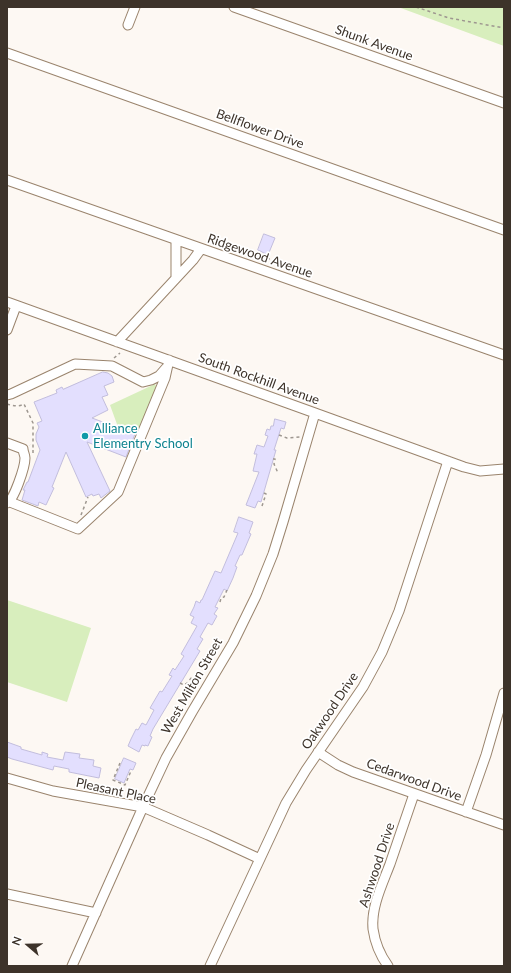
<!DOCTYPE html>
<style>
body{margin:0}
#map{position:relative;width:511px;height:973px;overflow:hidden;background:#fdf8f3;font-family:Lato,sans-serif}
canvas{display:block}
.frame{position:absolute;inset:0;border:8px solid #3d332a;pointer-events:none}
.north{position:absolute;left:8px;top:925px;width:40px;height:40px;-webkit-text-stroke:3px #fff;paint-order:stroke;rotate:290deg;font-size:11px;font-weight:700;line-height:16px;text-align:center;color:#3d332a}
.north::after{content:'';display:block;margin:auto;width:14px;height:18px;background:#3d332a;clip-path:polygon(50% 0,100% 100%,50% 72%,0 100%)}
</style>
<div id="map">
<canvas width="511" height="973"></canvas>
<div class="frame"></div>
<div class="north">N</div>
</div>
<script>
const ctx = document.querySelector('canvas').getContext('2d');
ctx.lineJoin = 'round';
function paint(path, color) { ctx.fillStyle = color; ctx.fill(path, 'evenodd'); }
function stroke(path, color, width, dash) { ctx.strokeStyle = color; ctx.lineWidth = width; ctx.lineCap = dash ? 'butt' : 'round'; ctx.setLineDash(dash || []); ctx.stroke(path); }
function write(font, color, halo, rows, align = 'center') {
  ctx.font = font + ' Lato,sans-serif'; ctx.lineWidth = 3.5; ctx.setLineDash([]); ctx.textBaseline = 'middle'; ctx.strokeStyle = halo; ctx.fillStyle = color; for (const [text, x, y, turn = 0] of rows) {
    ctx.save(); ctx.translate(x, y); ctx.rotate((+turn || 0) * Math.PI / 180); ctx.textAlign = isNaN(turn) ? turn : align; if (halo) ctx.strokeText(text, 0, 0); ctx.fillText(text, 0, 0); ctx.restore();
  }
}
paint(new Path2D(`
 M 398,7 L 504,7 L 504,46 Z
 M 155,384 L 157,388 L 139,434 L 118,427 L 110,405 Z
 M 7,600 L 91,628 L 67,702 L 7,682 Z`), '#d8eebd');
const building = new Path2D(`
 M 264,234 L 275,238 L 268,255 L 258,250 Z
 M 103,372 L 108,373 L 112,376 L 114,382 L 104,386 L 108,395 L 102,397 L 108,410 L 92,418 L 135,434 L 126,457 L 87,442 L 110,491 L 101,498 L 99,494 L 93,496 L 92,494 L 86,497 L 66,452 L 52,487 L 54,488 L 46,505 L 39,502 L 38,506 L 22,500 L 25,490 L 23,490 L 27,482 L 28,482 L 40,450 L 36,440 L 36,434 L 39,427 L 37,423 L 42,421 L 34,402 L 57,393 L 56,390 L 62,387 L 63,389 Z
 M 275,419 L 286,422 L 284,429 L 281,428 L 274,450 L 276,450 L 261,502 L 258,501 L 255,508 L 246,505 L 259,472 L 253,471 L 257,454 L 254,454 L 257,445 L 264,447 L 268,436 L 265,435 L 267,429 L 270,430 L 271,426 L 273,426 Z
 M 239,517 L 253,522 L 249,533 L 251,534 L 242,555 L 240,555 L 235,566 L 237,567 L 233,578 L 227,591 L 224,589 L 215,607 L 218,608 L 214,614 L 217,616 L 212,625 L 208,623 L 200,637 L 203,639 L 197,649 L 200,651 L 153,729 L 150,736 L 152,737 L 148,746 L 145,745 L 145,746 L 142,745 L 139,752 L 128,746 L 131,739 L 136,729 L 138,730 L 142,723 L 146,725 L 154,710 L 150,708 L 160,691 L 162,692 L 172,676 L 169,675 L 173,668 L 175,670 L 184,656 L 181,654 L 197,626 L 191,623 L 194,617 L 190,615 L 194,607 L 196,601 L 200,603 L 201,600 L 202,600 L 215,571 L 221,573 L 238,533 L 234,532 Z
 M 7,742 L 21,747 L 21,749 L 42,755 L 42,752 L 48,754 L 47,757 L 63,760 L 65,752 L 80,754 L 79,758 L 94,760 L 93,766 L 101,768 L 99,778 L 69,772 L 69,769 L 54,766 L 53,770 L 12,759 L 7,757 Z
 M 124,758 L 136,763 L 133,770 L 130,769 L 124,783 L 115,779 Z`);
paint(building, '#e3dffe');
stroke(building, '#c2bddc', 1);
const minor = new Path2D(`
 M 234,7 L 504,103
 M 128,25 L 135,7
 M 7,53 L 504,230
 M 7,180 L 504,355
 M 176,278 L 176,240
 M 7,302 L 315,413 L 464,467 L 480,471 L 504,469
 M 7,330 L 16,306
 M 117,342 L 193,260 L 201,249
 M 7,395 L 11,394 L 75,364 L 112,366 L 143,382 L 151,380 L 159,376 L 166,368
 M 7,443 L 23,449 C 23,452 25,455 25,458 C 25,467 14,500 7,503
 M 10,502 L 78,529 L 118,492 L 165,378 L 169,360
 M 318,752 L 338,765 L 353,772 L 504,825
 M 7,778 L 53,791 L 143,807 L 208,835 L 260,859
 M 466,812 L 486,755 L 504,693
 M 7,894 L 96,913
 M 72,966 L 143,807 L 166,758 L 192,712 L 233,643 L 256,596 L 273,554 L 283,522 L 315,413
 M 210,966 L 286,803 L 306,770 L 363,687 L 382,652 L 399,611 L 448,461
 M 388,966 C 380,955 375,943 373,929 C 371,907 382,885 390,864 C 398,841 406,817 414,794`);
stroke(minor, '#9a846d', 11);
stroke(new Path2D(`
 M 416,7 L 449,18 L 504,28
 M 267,258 L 270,259
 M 114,358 L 120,353
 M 7,404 C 13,406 19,407 24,404 L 33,423 L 33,447 L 30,445
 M 279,435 L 287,438 L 300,437
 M 33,453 L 33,447
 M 273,459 L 275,459 L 274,464 L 278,473
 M 262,506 L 266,494 L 264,493
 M 81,515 L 88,497
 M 220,602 L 221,598 L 224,597 L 227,590
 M 180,683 L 184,685 L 187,683 L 193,676
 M 120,763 L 113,780 L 125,785 L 131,771`), '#9e9790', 1.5, [3, 3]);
stroke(minor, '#fff', 9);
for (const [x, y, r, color] of [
 [85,436,4,"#0f9aa8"]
]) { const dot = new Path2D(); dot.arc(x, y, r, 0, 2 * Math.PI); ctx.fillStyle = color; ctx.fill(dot); stroke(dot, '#fff', 1.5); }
write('13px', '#3d332a', '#fff', [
 ["Shunk Avenue",374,43,20],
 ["Bellflower Drive",260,129,20],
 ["Ridgewood Avenue",260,256,19],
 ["South Rockhill Avenue",259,379,20],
 ["West Milton Street",192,686,-60],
 ["Oakwood Drive",330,711,-56],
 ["Cedarwood Drive",414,780,20],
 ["Pleasant Place",116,791,12],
 ["Ashwood Drive",377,865,-72]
]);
write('13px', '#0d838f', '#fff', [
 ["Alliance",93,429],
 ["Elementry School",93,444]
], 'left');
</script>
